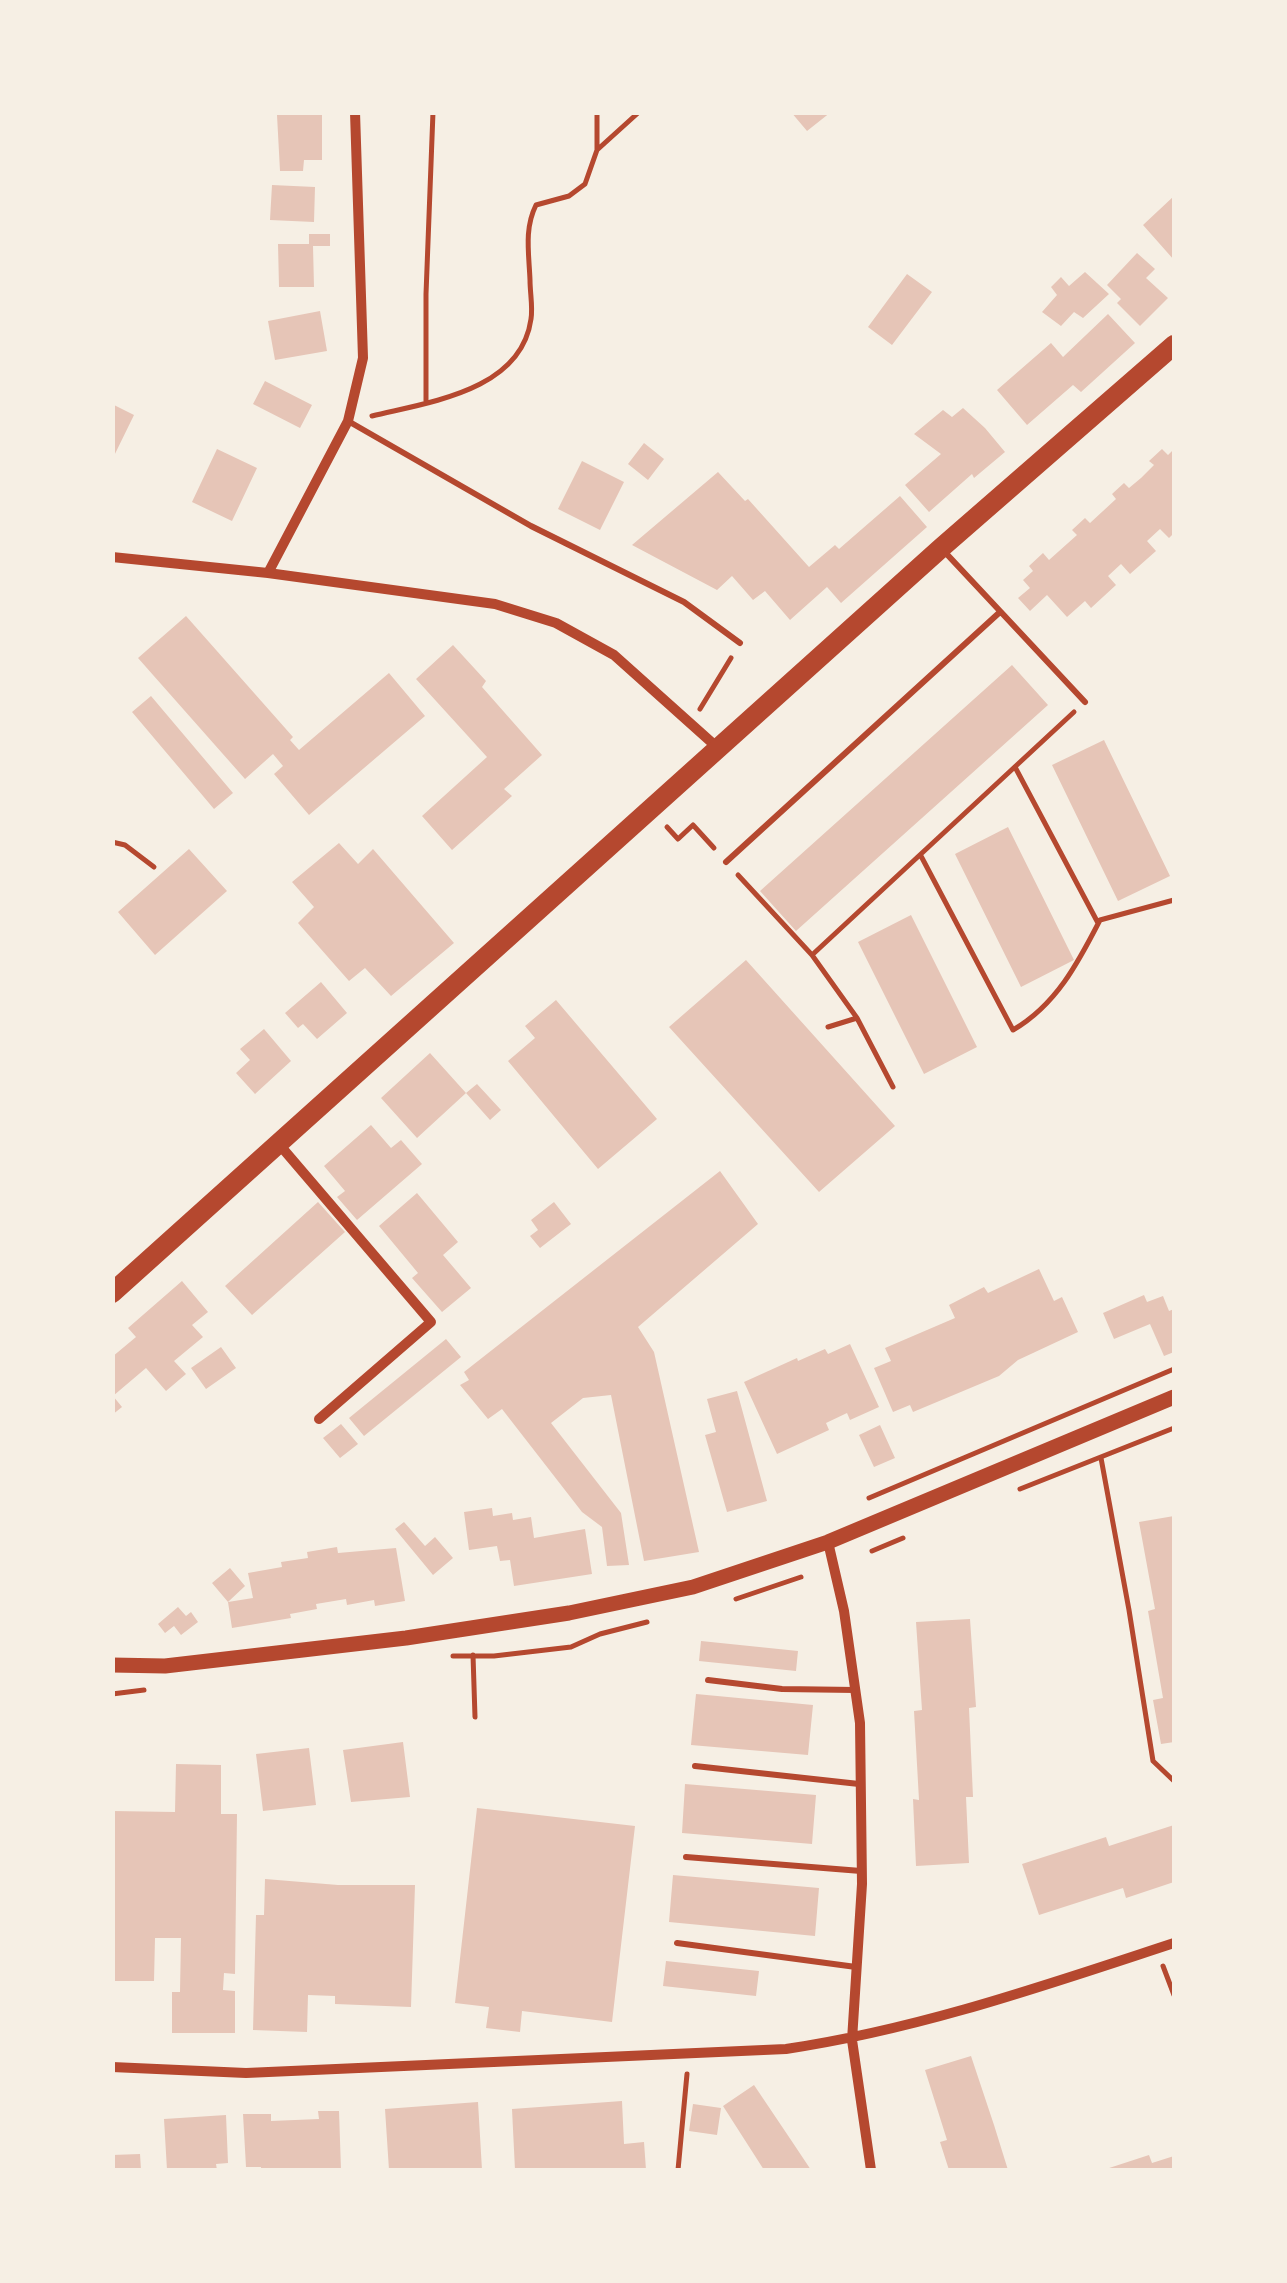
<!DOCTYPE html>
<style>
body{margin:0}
#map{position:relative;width:1287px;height:2283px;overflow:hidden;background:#f6efe4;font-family:Quicksand,sans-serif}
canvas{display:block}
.frame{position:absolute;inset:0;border:115px solid #f6efe4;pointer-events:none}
</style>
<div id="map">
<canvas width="1287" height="2283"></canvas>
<div class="frame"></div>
</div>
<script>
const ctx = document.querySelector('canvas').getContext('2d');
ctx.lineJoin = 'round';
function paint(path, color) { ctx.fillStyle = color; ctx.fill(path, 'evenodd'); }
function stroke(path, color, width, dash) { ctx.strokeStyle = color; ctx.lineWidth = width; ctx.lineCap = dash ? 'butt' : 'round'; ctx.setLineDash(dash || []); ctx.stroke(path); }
paint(new Path2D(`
 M 791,112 L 831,112 L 807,131 Z
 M 277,115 L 322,115 L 322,160 L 304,160 L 303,171 L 280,171 Z
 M 272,185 L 315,187 L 314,222 L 270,220 Z
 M 1174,196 L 1174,260 L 1143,225 Z
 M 309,234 L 330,234 L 330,246 L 313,246 L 314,287 L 279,287 L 278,244 L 309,244 Z
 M 1137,253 L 1155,269 L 1146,278 L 1168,298 L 1140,326 L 1117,303 L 1121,299 L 1107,285 Z
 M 1085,272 L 1109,294 L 1083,318 L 1074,312 L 1061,326 L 1042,312 L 1057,295 L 1051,287 L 1061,277 L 1069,286 Z
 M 907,274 L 932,292 L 892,345 L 868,327 Z
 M 320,311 L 327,351 L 275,360 L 268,321 Z
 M 1108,314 L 1135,343 L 1081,392 L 1073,385 L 1027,425 L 997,390 L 1051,343 L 1063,357 Z
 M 265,381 L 312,405 L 300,428 L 253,404 Z
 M 112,404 L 134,415 L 112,460 Z
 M 963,408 L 985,428 L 1005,452 L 974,478 L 972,474 L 929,512 L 905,485 L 941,454 L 914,434 L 943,410 L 952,417 Z
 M 644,443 L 664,459 L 648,480 L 628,464 Z
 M 217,449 L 257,468 L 232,521 L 192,502 Z
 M 1162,449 L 1168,455 L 1174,449 L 1174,533 L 1169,538 L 1160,529 L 1147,541 L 1156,551 L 1130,574 L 1121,564 L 1108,576 L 1116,585 L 1091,608 L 1085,601 L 1067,617 L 1047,595 L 1030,611 L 1018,598 L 1030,588 L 1023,580 L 1033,571 L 1029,566 L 1043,553 L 1049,560 L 1077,535 L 1072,530 L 1085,518 L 1090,523 L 1116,499 L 1112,494 L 1124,483 L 1129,488 L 1141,478 L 1154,465 L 1149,461 Z
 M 582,461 L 624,482 L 600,530 L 558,509 Z
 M 718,472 L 745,501 L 748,499 L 809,567 L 835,545 L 839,549 L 900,496 L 927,527 L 841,603 L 827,587 L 790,620 L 765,591 L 753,600 L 732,576 L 717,590 L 632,545 Z
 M 186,616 L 293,737 L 290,740 L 299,750 L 389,673 L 425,716 L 309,815 L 274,774 L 283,766 L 273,754 L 245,779 L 138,658 Z
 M 453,645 L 486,681 L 482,687 L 542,755 L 504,789 L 512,796 L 452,850 L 422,816 L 487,757 L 416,679 Z
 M 1012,665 L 1048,705 L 796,931 L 760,891 Z
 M 151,696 L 233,793 L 214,809 L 132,712 Z
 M 1104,740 L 1170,876 L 1118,901 L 1052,765 Z
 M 1008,827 L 1074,960 L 1021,987 L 955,854 Z
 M 339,843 L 358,864 L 373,849 L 454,943 L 391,996 L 365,968 L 349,981 L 298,923 L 314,907 L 292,882 Z
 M 189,849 L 227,891 L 155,955 L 118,912 Z
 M 911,915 L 977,1047 L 924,1074 L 858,942 Z
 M 746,960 L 895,1126 L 819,1192 L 669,1027 Z
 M 321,982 L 347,1013 L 317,1039 L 303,1024 L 298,1028 L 285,1013 Z
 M 556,1000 L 657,1119 L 598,1169 L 508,1061 L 535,1038 L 525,1026 Z
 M 264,1029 L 291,1061 L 255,1094 L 236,1073 L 250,1060 L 240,1049 Z
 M 430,1053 L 466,1093 L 417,1138 L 381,1098 Z
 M 477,1084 L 501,1110 L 490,1120 L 466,1093 Z
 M 371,1125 L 391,1148 L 401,1140 L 422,1164 L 357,1220 L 337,1197 L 345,1191 L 324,1166 Z
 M 720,1171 L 758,1224 L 638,1327 L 654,1352 L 699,1552 L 644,1561 L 611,1395 L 583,1398 L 551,1423 L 621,1513 L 629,1565 L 607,1566 L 602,1527 L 582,1512 L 502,1409 L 488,1419 L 460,1385 L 469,1380 L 464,1372 Z
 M 417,1193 L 458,1242 L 443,1255 L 471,1288 L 442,1312 L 412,1278 L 418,1273 L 379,1226 Z
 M 318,1202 L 345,1232 L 252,1315 L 225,1286 Z
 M 554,1202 L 571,1224 L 540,1248 L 530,1236 L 538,1230 L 531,1220 Z
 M 1039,1269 L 1054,1301 L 1062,1297 L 1078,1332 L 1018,1360 L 999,1376 L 913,1412 L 910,1405 L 893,1412 L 874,1368 L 891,1361 L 885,1348 L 955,1318 L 949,1305 L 984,1287 L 988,1293 Z
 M 182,1281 L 208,1312 L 192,1325 L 203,1337 L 174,1361 L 186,1374 L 166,1391 L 146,1368 L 113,1396 L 122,1407 L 112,1415 L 112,1357 L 136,1337 L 128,1328 Z
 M 1144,1295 L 1147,1302 L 1163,1296 L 1169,1311 L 1174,1309 L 1174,1352 L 1164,1356 L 1150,1324 L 1114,1339 L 1103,1313 Z
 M 446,1339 L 461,1357 L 364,1436 L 349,1418 Z
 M 850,1344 L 879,1407 L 850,1420 L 847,1413 L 826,1423 L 829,1430 L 777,1454 L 744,1382 L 797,1358 L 798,1361 L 825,1349 L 828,1354 Z
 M 221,1347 L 236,1368 L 206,1389 L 191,1368 Z
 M 737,1391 L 767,1501 L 727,1512 L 705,1435 L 716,1432 L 707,1399 Z
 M 341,1424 L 358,1444 L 340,1458 L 323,1438 Z
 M 880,1425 L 895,1458 L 874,1467 L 859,1435 Z
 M 492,1508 L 493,1516 L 512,1513 L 513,1520 L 531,1517 L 534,1538 L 585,1529 L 592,1574 L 514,1586 L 510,1560 L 500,1561 L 497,1546 L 469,1550 L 464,1512 Z
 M 1174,1516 L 1174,1742 L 1161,1744 L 1153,1700 L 1163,1698 L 1148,1611 L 1155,1609 L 1139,1522 Z
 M 404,1522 L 425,1546 L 435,1537 L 453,1558 L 433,1575 L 395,1529 Z
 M 337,1547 L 338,1553 L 396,1548 L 405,1601 L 375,1606 L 374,1600 L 347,1605 L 346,1599 L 316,1604 L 317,1609 L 290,1614 L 291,1618 L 232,1628 L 228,1602 L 253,1598 L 248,1573 L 282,1567 L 281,1562 L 308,1558 L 307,1552 Z
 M 230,1568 L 245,1586 L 228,1602 L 212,1583 Z
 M 178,1607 L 186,1616 L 191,1612 L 198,1622 L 181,1635 L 174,1626 L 165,1633 L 158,1624 Z
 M 970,1619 L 976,1707 L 969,1708 L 973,1797 L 966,1797 L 969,1863 L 916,1866 L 913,1799 L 919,1800 L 914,1711 L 922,1710 L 916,1622 Z
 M 701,1641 L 798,1651 L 796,1671 L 699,1661 Z
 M 696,1694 L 813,1705 L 808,1755 L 691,1745 Z
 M 403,1742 L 410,1797 L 351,1802 L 343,1750 Z
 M 309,1748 L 316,1805 L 263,1811 L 256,1754 Z
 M 176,1764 L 221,1765 L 221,1814 L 237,1814 L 235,1974 L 224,1973 L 223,1990 L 235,1991 L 235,2033 L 172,2033 L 172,1992 L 180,1992 L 181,1938 L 155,1938 L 154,1981 L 112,1981 L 112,1811 L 175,1812 Z
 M 685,1784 L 816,1795 L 812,1844 L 682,1833 Z
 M 477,1808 L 635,1826 L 612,2022 L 522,2011 L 520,2032 L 486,2028 L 489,2007 L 455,2003 Z
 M 1174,1825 L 1174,1882 L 1126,1898 L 1123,1888 L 1039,1915 L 1022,1864 L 1106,1837 L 1109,1846 Z
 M 673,1875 L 819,1888 L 815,1936 L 669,1922 Z
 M 265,1879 L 338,1885 L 415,1885 L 411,2007 L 335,2004 L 335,1996 L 308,1995 L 307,2032 L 253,2030 L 256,1915 L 264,1915 Z
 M 666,1961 L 759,1971 L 756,1996 L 663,1986 Z
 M 971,2056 L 994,2125 L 1008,2170 L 949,2170 L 940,2142 L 947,2140 L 925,2070 Z
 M 754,2085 L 791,2140 L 811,2170 L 764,2170 L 723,2106 Z
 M 622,2101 L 624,2144 L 644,2142 L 646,2170 L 515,2170 L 512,2109 Z
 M 478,2102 L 482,2170 L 389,2170 L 385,2109 Z
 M 693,2104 L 721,2108 L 717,2135 L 689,2131 Z
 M 318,2111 L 339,2111 L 341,2170 L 261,2170 L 261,2167 L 246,2167 L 243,2114 L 271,2114 L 271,2121 L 319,2119 Z
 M 226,2115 L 228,2163 L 216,2164 L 217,2170 L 167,2170 L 164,2119 Z
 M 140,2154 L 141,2170 L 112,2170 L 112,2155 Z
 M 1149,2155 L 1152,2163 L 1174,2156 L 1174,2170 L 1103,2170 Z`), '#e6c5b7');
stroke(new Path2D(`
 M 597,149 L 597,112
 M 426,403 L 426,294 L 433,112
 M 372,416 C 429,402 521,391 531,319 C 533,307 530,293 530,280 C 529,254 524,229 536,205 L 569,196 L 585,184 L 597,150 L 639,112
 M 700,709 L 731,658
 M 1015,767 L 1098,923
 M 667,827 L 678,839 L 693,825 L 714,848
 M 112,842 L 125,845 L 154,867
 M 921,856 L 1013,1030 C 1056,1005 1078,963 1100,920 L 1174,900
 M 738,875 L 812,955 L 857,1018 L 893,1087
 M 812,955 L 1074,712
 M 828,1027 L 857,1018
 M 1101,1458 L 1129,1610 L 1153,1761 L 1174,1781
 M 1020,1489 L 1174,1428
 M 869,1498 L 1174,1369
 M 872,1551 L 903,1538
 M 736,1599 L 801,1577
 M 473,1655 L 475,1717
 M 453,1656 L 494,1656 L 571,1647 L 600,1634 L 647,1622
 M 112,1694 L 144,1690
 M 1163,1966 L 1174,1995
 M 678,2170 L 687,2074`), '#b5482f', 5);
stroke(new Path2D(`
 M 348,421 L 531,526 L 684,602 L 740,643
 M 942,549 L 1085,702
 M 726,862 L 1000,612
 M 708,1680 L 782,1689 L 855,1690
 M 695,1766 L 859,1784
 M 686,1857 L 861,1871
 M 677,1943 L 856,1967`), '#b5482f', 6);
stroke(new Path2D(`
 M 112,557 L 268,573 L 495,604 L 556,623 L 614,655 L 719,749
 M 268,573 L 348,421 L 363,358 L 355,112
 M 278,1143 L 431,1322 L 319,1419
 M 828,1542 L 844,1611 L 860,1723 L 862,1884 L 852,2040 L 871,2170
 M 112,2067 L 246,2073 L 786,2049 C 920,2029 1046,1985 1174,1943`), '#b5482f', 10);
stroke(new Path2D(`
 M 112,1665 L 165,1666 L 406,1638 L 569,1613 L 693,1587 L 828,1542 L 1174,1397`), '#b5482f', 15);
stroke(new Path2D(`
 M 112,1293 L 941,548 L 1174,345`), '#b5482f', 20);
</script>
